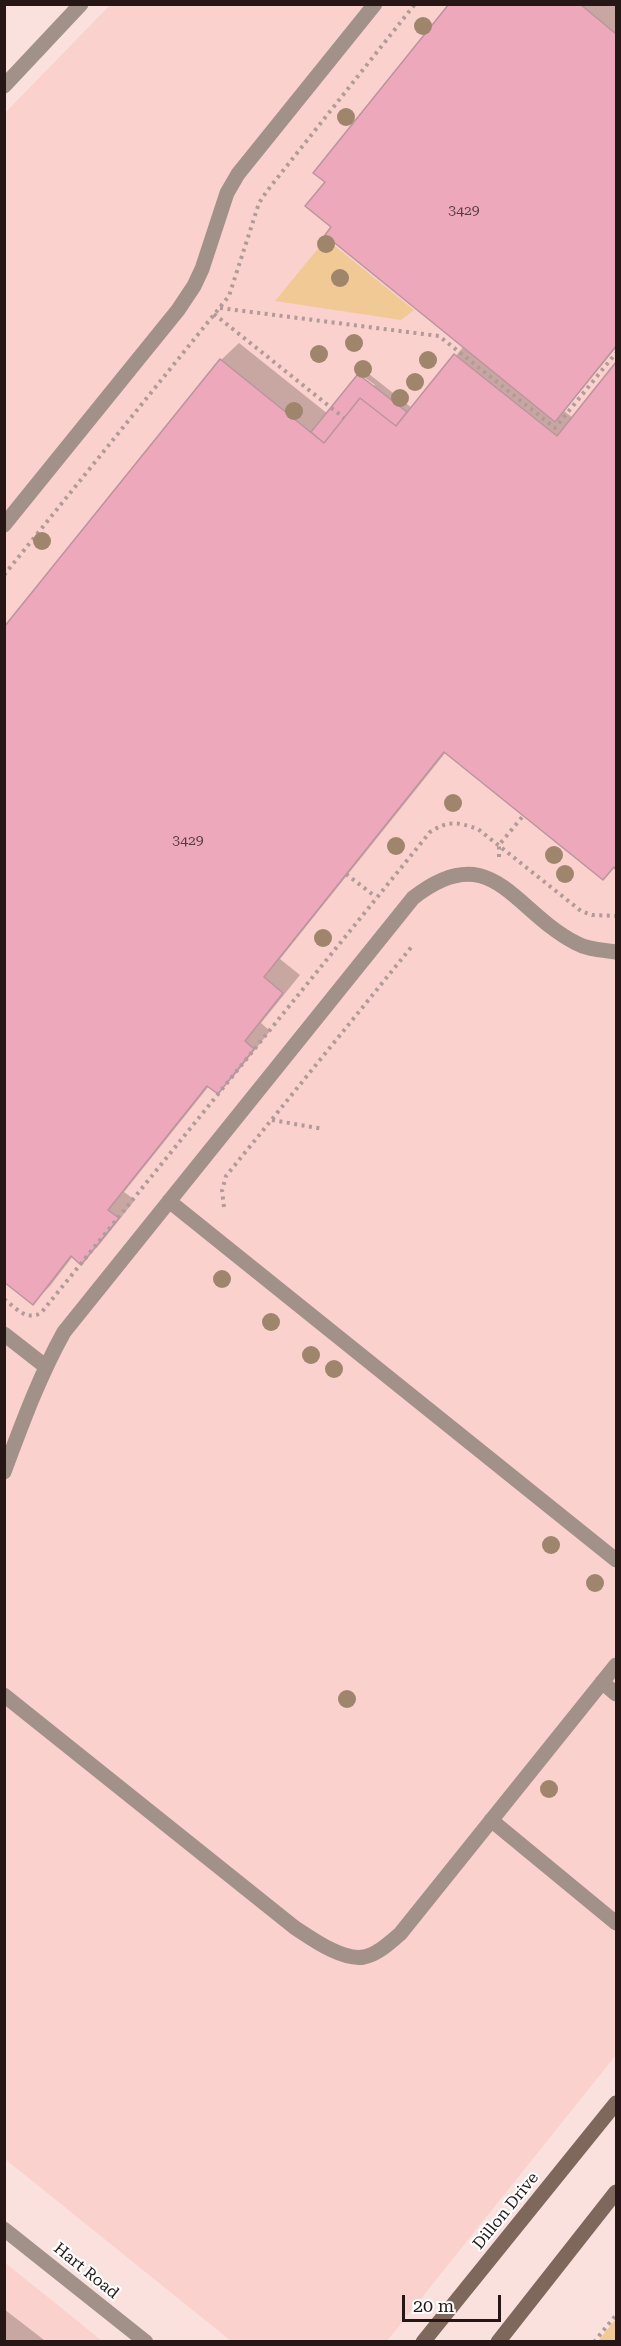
<!DOCTYPE html>
<style>
body{margin:0}
#map{position:relative;width:621px;height:2346px;overflow:hidden;background:#fbe1de;font-family:"Roboto Serif",serif}
canvas{display:block}
.frame{position:absolute;inset:0;border:6px solid #261716;pointer-events:none}
.scale{position:absolute;left:402px;top:2295px;width:99px;height:27px;box-sizing:border-box;border:3px solid #261716;border-top:0;padding-left:8px;font-size:18px;line-height:21px;white-space:nowrap;color:#261716;-webkit-text-stroke:4px #fff;paint-order:stroke}
</style>
<div id="map">
<canvas width="621" height="2346"></canvas>
<div class="frame"></div>
<div class="scale">20 m</div>
</div>
<script>
const ctx = document.querySelector('canvas').getContext('2d');
ctx.lineJoin = 'round';
function paint(path, color) { ctx.fillStyle = color; ctx.fill(path, 'evenodd'); }
function stroke(path, color, width, dash) { ctx.strokeStyle = color; ctx.lineWidth = width; ctx.lineCap = dash ? 'butt' : 'round'; ctx.setLineDash(dash || []); ctx.stroke(path); }
function write(font, color, halo, rows, align = 'center') {
  ctx.font = font + ' "Roboto Serif",serif'; ctx.lineWidth = 4.5; ctx.setLineDash([]); ctx.textBaseline = 'middle'; ctx.strokeStyle = halo; ctx.fillStyle = color; for (const [text, x, y, turn = 0] of rows) {
    ctx.save(); ctx.translate(x, y); ctx.rotate((+turn || 0) * Math.PI / 180); ctx.textAlign = isNaN(turn) ? turn : align; if (halo) ctx.strokeText(text, 0, 0); ctx.fillText(text, 0, 0); ctx.restore();
  }
}
paint(new Path2D(`
 M 110,5 L 616,5 L 616,2055 L 387,2341 L 231,2341 L 5,2159 L 4,114 Z
 M 4,2262 L 64,2310 L 102,2341 L 5,2341 Z`), '#fad1cc');
paint(new Path2D(`
 M 326,239 L 414,310 L 401,320 L 275,301 Z
 M 616,2319 L 616,2341 L 598,2341 Z`), '#f0c995');
paint(new Path2D(`
 M 451,4 L 616,4 L 616,348 L 564,411 L 573,418 L 616,364 L 616,868 L 615,866 L 603,878 L 446,752 L 280,959 L 300,975 L 261,1023 L 270,1031 L 235,1075 L 218,1092 L 209,1086 L 124,1192 L 135,1200 L 99,1245 L 81,1263 L 73,1256 L 50,1286 L 33,1303 L 4,630 L 221,360 L 239,343 L 328,414 L 375,385 L 360,374 L 364,370 L 412,408 L 464,346 L 333,227 L 327,182 Z
 M 4,2309 L 44,2340 L 43,2342 L 4,2342 Z`), '#0003');
const building = new Path2D(`
 M 449,4 L 580,4 L 616,34 L 616,346 L 555,422 L 325,235 L 331,227 L 305,206 L 325,182 L 313,173 Z
 M 454,354 L 557,436 L 616,362 L 616,870 L 614,867 L 603,880 L 444,752 L 264,977 L 283,993 L 245,1041 L 254,1049 L 218,1094 L 207,1086 L 108,1210 L 119,1218 L 81,1265 L 71,1256 L 33,1305 L 4,1282 L 4,627 L 220,359 L 324,443 L 360,398 L 396,426 Z
 M 358,374 L 407,412 L 396,426 L 360,398 L 324,443 L 311,432 Z`);
paint(building, '#eda9bb');
stroke(building, '#bb949e', 1.5);
stroke(new Path2D(`
 M 220,308 L 439,336 L 555,428 L 616,353
 M 214,314 L 344,418
 M 4,575 L 229,296 L 259,203 L 267,191 L 415,4
 M 499,857 L 499,845 L 523,816
 M 346,874 L 376,897
 M 272,1120 L 323,1129
 M 224,1207 L 222,1191 L 226,1176 L 413,945
 M 4,1299 C 17,1309 26,1321 41,1313 L 430,832 C 449,820 457,822 478,829 L 581,911 L 592,915 L 616,916
 M 594,2342 L 616,2315`), '#b19b99', 4, [3, 4.5]);
stroke(new Path2D(`
 M 4,525 L 178,310 L 194,286 L 202,269 L 227,193 L 238,174 L 375,4
 M 169,1201 L 616,1560
 M 4,1334 L 45,1366
 M 4,1472 C 22,1424 39,1377 64,1332 L 413,898 C 492,836 513,911 576,943 C 588,950 603,950 616,952
 M 602,1682 L 616,1694
 M 4,1695 L 294,1927 C 311,1938 342,1961 364,1957 C 378,1954 389,1943 400,1934 L 616,1665
 M 491,1820 L 616,1923`), '#a19189', 15);
stroke(new Path2D(`
 M 4,86 L 81,4
 M 4,2229 L 146,2342`), '#a19189', 15);
stroke(new Path2D(`
 M 423,2342 L 616,2103
 M 498,2342 L 616,2192`), '#7e685c', 15);
ctx.fillStyle = '#9f856c';
for (const [x, y] of [
 [423,26],
 [346,117],
 [326,244],
 [340,278],
 [354,343],
 [319,354],
 [428,360],
 [363,369],
 [415,382],
 [400,398],
 [294,411],
 [42,541],
 [453,803],
 [396,846],
 [554,855],
 [565,874],
 [323,938],
 [222,1279],
 [271,1322],
 [311,1355],
 [334,1369],
 [551,1545],
 [595,1583],
 [347,1699],
 [549,1789]
]) { ctx.beginPath(); ctx.arc(x, y, 9, 0, 2 * Math.PI); ctx.fill(); }
write('14px', '#583c3f', null, [
 ["3429",464,211],
 ["3429",188,841]
]);
write('16px', '#261716', '#fff', [
 ["Dillon Drive",506,2211,-51],
 ["Hart Road",86,2271,39]
]);
</script>
